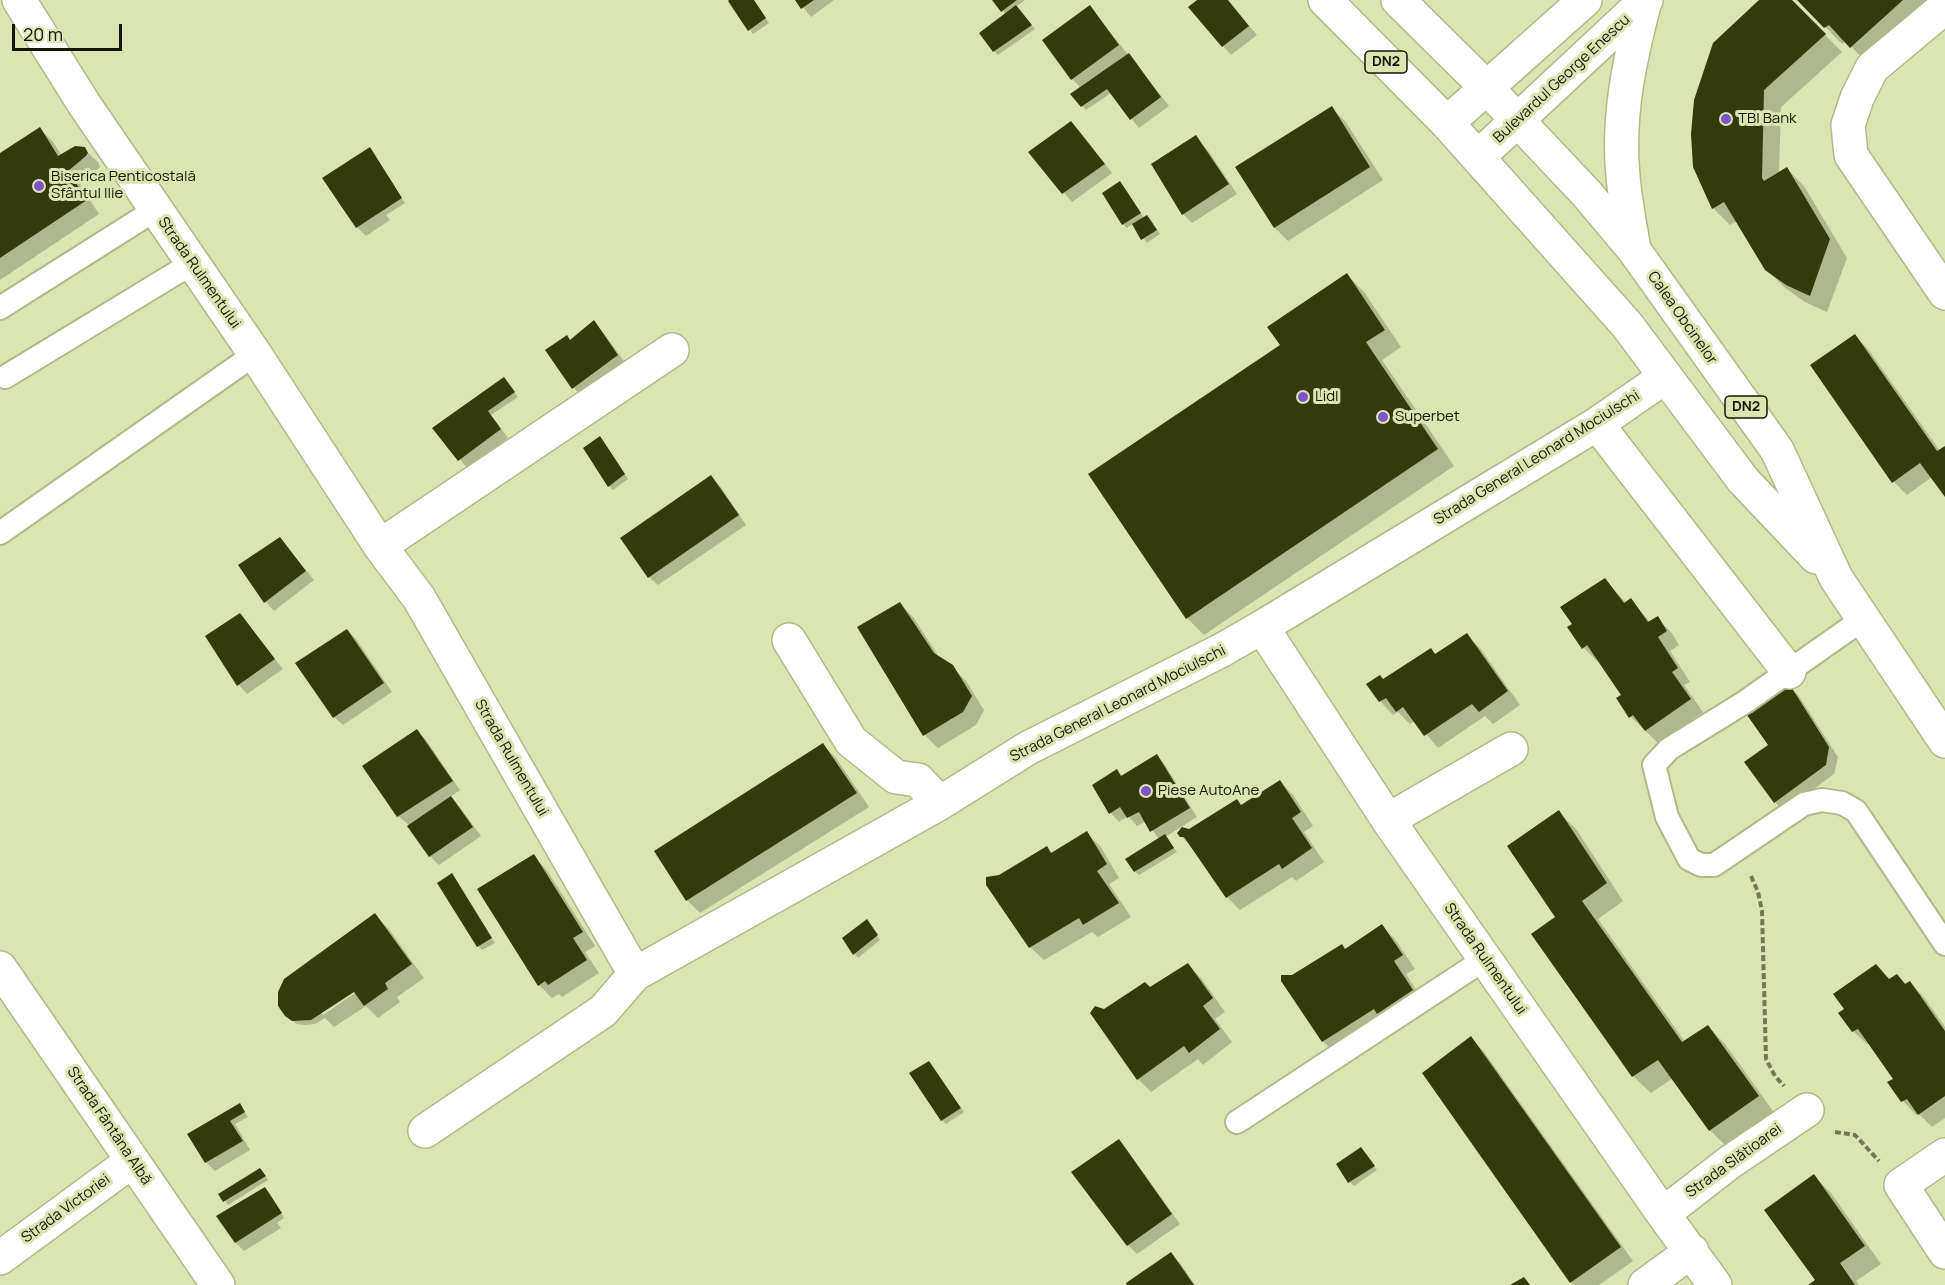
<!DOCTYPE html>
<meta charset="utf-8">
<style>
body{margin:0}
#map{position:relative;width:1945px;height:1285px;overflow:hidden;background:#dae5b1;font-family:Manrope,sans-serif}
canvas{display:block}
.scale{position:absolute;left:12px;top:24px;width:110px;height:27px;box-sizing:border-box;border:3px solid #141705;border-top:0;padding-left:8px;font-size:18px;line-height:21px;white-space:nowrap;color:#141705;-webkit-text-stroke:4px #dae5b1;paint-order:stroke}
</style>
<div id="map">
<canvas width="1945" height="1285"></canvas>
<div class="scale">20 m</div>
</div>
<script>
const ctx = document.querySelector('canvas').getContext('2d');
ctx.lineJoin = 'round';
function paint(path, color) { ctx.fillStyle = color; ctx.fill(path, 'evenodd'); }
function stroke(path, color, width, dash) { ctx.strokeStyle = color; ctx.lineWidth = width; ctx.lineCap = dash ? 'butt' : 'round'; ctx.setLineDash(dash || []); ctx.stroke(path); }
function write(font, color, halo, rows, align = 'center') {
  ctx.font = font + ' Manrope,sans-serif'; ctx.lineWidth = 6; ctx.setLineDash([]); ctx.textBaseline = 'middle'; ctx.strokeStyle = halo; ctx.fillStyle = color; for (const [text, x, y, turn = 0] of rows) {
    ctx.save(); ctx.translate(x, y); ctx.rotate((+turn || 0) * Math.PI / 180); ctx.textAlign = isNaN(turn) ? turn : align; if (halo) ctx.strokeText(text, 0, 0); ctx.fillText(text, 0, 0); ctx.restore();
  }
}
paint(new Path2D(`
 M 732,0 L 754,0 L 769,23 L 753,34 L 730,1 Z
 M 797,0 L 834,0 L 811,17 Z
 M 1025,0 L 1016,7 L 1035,29 L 998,55 L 994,51 L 1006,15 L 995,1 Z
 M 1199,0 L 1227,0 L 1257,35 L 1231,55 L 1223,46 Z
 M 1763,0 L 1791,0 L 1842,52 L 1781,107 L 1779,173 L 1787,169 L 1804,186 L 1847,258 L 1827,312 L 1805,302 L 1784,287 L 1766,269 L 1737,221 L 1730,225 L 1713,208 Z
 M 1799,0 L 1939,0 L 1868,64 L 1846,41 L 1842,44 Z
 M 1090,7 L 1169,106 L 1139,128 L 1111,93 L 1086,110 L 1072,94 L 1081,88 L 1072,79 Z
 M 1331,108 L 1345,121 L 1383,180 L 1288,241 L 1275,228 Z
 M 40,129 L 53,142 L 62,156 L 84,149 L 98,162 L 100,167 L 80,185 L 99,214 L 0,280 L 0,155 Z
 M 1080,132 L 1112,173 L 1072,202 L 1030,152 Z
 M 1196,137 L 1209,152 L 1237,194 L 1192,223 L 1183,214 L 1156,170 Z
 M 370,149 L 405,203 L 386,215 L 390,220 L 366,236 L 357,227 Z
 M 1124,187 L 1144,218 L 1147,216 L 1151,220 L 1160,234 L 1147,243 L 1133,224 L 1127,228 L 1123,224 Z
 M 1347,275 L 1364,292 L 1401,347 L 1382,360 L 1454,466 L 1204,635 L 1187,618 L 1282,345 Z
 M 594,322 L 602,331 L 626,364 L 582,397 L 574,388 L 547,351 L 571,341 Z
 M 1855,336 L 1868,349 L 1940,451 L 1945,448 L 1945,495 L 1932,477 L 1907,495 L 1894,482 Z
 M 508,383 L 518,397 L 491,415 L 508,438 L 468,469 L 434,428 Z
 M 604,442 L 628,479 L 613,490 L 609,486 Z
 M 711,477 L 720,486 L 746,525 L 658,585 L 649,577 Z
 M 280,539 L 314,580 L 274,611 L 266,602 L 240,565 Z
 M 1605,580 L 1626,603 L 1631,600 L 1651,623 L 1657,618 L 1671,632 L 1679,645 L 1670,651 L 1690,682 L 1684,685 L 1703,712 L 1659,744 L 1631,717 L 1618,699 L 1623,696 L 1598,659 L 1597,661 L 1584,648 Z
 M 900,604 L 913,617 L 941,660 L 952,667 L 966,681 L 984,710 L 976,725 L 938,748 L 925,735 Z
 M 240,615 L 283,669 L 247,694 L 239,685 L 207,637 Z
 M 347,630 L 356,639 L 392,692 L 343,725 L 334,717 Z
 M 1466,635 L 1480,648 L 1520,705 L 1493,724 L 1485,716 L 1438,748 L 1415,721 L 1410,724 L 1398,712 L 1393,715 L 1380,701 L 1368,684 L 1384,680 L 1436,655 Z
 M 1790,687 L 1799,696 L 1838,757 L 1834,774 L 1784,811 L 1775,802 L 1746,762 L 1770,746 Z
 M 417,731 L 426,740 L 460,790 L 450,797 L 459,806 L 481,836 L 439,865 L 430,856 L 408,824 L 398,816 L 364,766 Z
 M 823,745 L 836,758 L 869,807 L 700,913 L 687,900 Z
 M 1157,756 L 1165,765 L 1197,817 L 1165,837 L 1177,852 L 1139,875 L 1135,872 L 1159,839 L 1146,821 L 1137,826 L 1128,816 L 1119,822 L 1111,813 L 1117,771 L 1123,777 Z
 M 1280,782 L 1293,795 L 1313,826 L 1304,832 L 1324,862 L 1296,881 L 1292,877 L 1240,910 L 1227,897 L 1193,848 L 1181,836 L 1241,806 Z
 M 1558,812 L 1576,829 L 1623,901 L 1598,919 L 1685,1042 L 1708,1027 L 1725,1044 L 1775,1114 L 1727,1147 L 1710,1130 L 1673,1078 L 1651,1093 L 1633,1076 L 1557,917 Z
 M 1086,833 L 1100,846 L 1119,878 L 1109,884 L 1131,917 L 1098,937 L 1092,932 L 1044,960 L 1030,947 L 988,885 L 1047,848 L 1053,854 Z
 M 533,856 L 546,869 L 595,946 L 585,952 L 599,973 L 562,997 L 559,994 L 552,998 L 539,985 Z
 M 452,875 L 495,943 L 482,950 L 478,946 Z
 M 375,915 L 388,928 L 424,978 L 397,997 L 400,1002 L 378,1018 L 366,1006 L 334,1027 L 325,1018 L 315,1024 L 305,1025 L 297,1024 L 291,1020 ZM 359,986 L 361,989 L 323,1015 L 321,1012 Z
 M 867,921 L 880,940 L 858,958 L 844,939 Z
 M 1382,926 L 1395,939 L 1415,969 L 1406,974 L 1425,1004 L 1336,1054 L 1323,1041 L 1293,977 L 1346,950 Z
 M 1188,965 L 1201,978 L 1225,1012 L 1215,1019 L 1232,1042 L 1203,1065 L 1198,1059 L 1151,1092 L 1138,1079 L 1104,1010 L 1150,989 Z
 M 1876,966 L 1890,980 L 1897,975 L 1907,985 L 1910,983 L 1923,996 L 1945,1027 L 1945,1118 L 1932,1127 L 1918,1113 L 1916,1115 L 1903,1101 L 1890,1083 L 1895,1079 L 1870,1043 L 1867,1044 L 1853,1031 L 1846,1010 Z
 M 1471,1038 L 1484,1052 L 1633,1261 L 1599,1285 L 1574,1285 L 1571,1282 Z
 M 929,1063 L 964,1112 L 946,1124 L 942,1120 Z
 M 240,1105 L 248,1117 L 235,1124 L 250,1150 L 215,1171 L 206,1162 L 190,1134 Z
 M 1119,1141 L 1127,1150 L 1180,1224 L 1137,1254 L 1128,1245 L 1074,1172 Z
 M 1361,1149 L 1377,1170 L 1354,1186 L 1350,1182 Z
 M 264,1174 L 268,1180 L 228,1205 L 220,1194 Z
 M 1814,1176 L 1831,1193 L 1881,1264 L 1856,1281 L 1859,1285 L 1811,1285 L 1817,1281 Z
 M 269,1192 L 284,1218 L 277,1223 L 281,1228 L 244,1251 L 236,1243 Z
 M 1171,1254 L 1180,1263 L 1195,1285 L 1129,1285 Z`), '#0003');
paint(new Path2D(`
 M 729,0 L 754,0 L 766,18 L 748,31 L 728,1 Z
 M 795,0 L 814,0 L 801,9 Z
 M 992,0 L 1017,0 L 1001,12 Z
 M 1197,0 L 1228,0 L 1249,26 L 1222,47 L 1188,7 Z
 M 1759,0 L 1792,0 L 1826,34 L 1764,90 L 1762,178 L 1764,181 L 1787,167 L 1830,239 L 1810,296 L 1786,285 L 1765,270 L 1724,202 L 1712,209 L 1693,167 L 1691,134 L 1694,100 L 1713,43 Z
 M 1797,0 L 1903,0 L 1850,48 L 1829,25 L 1824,28 Z
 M 1016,5 L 1032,25 L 993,52 L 979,33 Z
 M 1090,5 L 1119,45 L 1071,80 L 1042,40 Z
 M 1129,53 L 1161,97 L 1130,120 L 1107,89 L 1081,107 L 1070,94 Z
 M 1332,106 L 1370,167 L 1274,228 L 1235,167 Z
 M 1071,121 L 1105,164 L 1062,194 L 1028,152 Z
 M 40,127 L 58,156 L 75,146 L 85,147 L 88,153 L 86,156 L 68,171 L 87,200 L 0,258 L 0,153 Z
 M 1196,135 L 1229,184 L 1182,215 L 1151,164 Z
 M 370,147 L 402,198 L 356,228 L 322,178 Z
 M 1120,181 L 1141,213 L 1122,225 L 1102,193 Z
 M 1147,215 L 1157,230 L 1141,240 L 1132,224 Z
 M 1347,273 L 1385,330 L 1366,342 L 1438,449 L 1186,619 L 1088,474 L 1280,345 L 1267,327 Z
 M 594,320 L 618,355 L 572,389 L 545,350 L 567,335 L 570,340 Z
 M 1855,334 L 1937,451 L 1945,446 L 1945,497 L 1920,463 L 1892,483 L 1810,365 Z
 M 504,377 L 515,392 L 488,411 L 501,429 L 458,461 L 432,428 Z
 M 600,436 L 625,474 L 608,487 L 583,448 Z
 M 711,475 L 739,515 L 648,578 L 620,538 Z
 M 280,537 L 306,571 L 264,603 L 238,565 Z
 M 1605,578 L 1624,603 L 1631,598 L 1648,622 L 1658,616 L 1667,631 L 1658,637 L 1678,668 L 1672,672 L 1691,699 L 1645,731 L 1633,715 L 1629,718 L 1616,698 L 1621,695 L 1587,645 L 1582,649 L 1567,627 L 1572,624 L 1560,607 Z
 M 900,602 L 934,653 L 953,665 L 972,696 L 963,712 L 923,736 L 857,627 Z
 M 240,613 L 275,659 L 237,686 L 205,636 Z
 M 347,629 L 384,683 L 333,718 L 295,663 Z
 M 1467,633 L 1508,691 L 1479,712 L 1472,704 L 1424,736 L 1403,707 L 1396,712 L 1386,698 L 1379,702 L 1366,684 L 1380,675 L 1383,679 L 1431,648 L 1435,654 Z
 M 1790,685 L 1829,747 L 1826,765 L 1774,803 L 1744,762 L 1768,745 L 1747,715 Z
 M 417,729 L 453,781 L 397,817 L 362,766 Z
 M 823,743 L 857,793 L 686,901 L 654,851 Z
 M 1157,754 L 1190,808 L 1150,832 L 1139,812 L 1127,818 L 1120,807 L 1109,814 L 1092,785 L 1117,769 L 1121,776 Z
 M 1280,780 L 1301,812 L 1292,818 L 1312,848 L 1282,869 L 1279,864 L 1226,898 L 1184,837 L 1180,837 L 1177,833 L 1182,827 L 1189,829 L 1237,799 L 1241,805 Z
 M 451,796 L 473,827 L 429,857 L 407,826 Z
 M 1559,810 L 1607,883 L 1582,901 L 1682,1042 L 1708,1025 L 1759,1096 L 1709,1131 L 1658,1060 L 1632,1077 L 1531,934 L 1555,917 L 1507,846 Z
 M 1087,831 L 1107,864 L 1097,871 L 1119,903 L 1083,925 L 1079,918 L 1029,948 L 986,885 L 986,877 L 999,875 L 1047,846 L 1051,853 Z
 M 1165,834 L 1174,848 L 1134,872 L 1125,859 Z
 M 534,854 L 583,932 L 573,938 L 587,960 L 548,985 L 545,981 L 538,986 L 477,889 Z
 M 452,873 L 492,938 L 477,947 L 437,883 Z
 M 375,913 L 412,964 L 385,983 L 388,989 L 364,1006 L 354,992 L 311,1020 L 292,1021 L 285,1016 L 278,1006 L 278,992 L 284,979 Z
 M 867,919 L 878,935 L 853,955 L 842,938 Z
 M 1382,924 L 1403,955 L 1394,961 L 1413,990 L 1377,1014 L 1374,1009 L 1322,1042 L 1281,981 L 1281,975 L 1292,975 L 1342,944 L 1345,949 Z
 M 1188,963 L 1213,998 L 1203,1006 L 1220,1029 L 1189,1053 L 1184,1046 L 1137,1080 L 1090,1013 L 1095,1006 L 1104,1009 L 1145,982 L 1150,987 Z
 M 1876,964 L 1889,979 L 1897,974 L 1905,984 L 1910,981 L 1945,1031 L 1945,1096 L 1918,1115 L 1907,1099 L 1901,1102 L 1887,1082 L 1893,1079 L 1858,1029 L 1852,1032 L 1838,1013 L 1844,1009 L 1833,994 Z
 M 1471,1036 L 1621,1247 L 1570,1283 L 1422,1073 Z
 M 929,1061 L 961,1108 L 941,1121 L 909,1073 Z
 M 240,1103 L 245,1112 L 230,1121 L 243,1141 L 205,1163 L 187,1134 Z
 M 1119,1139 L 1172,1214 L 1127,1246 L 1071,1172 Z
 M 1361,1147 L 1375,1166 L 1348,1183 L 1336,1164 Z
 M 260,1168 L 266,1176 L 223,1202 L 218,1194 Z
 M 1814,1174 L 1865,1246 L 1840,1263 L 1855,1285 L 1808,1285 L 1815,1280 L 1764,1210 Z
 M 265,1187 L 282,1213 L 235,1243 L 216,1216 Z
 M 1171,1252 L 1194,1285 L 1127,1285 L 1126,1283 Z
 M 1524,1277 L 1530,1285 L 1510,1285 Z`), '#343b0b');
const lane = new Path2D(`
 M 0,308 L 155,210
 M 5,377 L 191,264
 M 0,533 L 255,354
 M 1863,619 L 1745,702 L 1669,749 L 1654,765 L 1667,817 L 1689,859 L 1701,865 L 1714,865 L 1804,804 L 1822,800 L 1842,803 L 1856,811 L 1945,944
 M 1237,1122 L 1485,959`);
const street = new Path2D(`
 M 19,0 L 84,104 L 255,354 L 380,546 L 419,598 L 635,974
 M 1945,7 L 1872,68 L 1857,98 L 1848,125 L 1851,155 L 1945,293
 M 1597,424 L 1789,672
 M 380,546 L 672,350
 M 1262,627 L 1388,820 L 1663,1214 L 1715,1285
 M 789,640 L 851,741 L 896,777 L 918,780 L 940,803
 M 1388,820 L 1511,749
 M 0,968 L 218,1285
 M 425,1131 L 603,1011 L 635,974 L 940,803 L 1028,748 L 1222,650 L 1262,627 L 1597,424 L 1665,377
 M 1945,1155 L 1901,1185 L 1945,1252
 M 1663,1214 L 1730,1162 L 1807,1110
 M 0,1258 L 132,1161
 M 1645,1285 L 1692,1251`);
const secondary = new Path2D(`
 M 1447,123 L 1585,0
 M 1478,157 L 1646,0`);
const primary = new Path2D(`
 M 1325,0 L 1447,123 L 1627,325 L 1743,480 L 1816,557
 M 1398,0 L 1486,87 L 1587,194 L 1634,250 L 1777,450 L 1836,578 L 1945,741
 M 1634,250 C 1630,225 1625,200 1623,176 C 1617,116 1630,58 1645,1`);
stroke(lane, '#b0ba88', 26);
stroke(street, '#b0ba88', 36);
stroke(secondary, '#b0ba88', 36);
stroke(primary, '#b0ba88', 36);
stroke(new Path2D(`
 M 1751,876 L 1758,892 L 1762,911 L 1766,1059 L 1775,1076 L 1784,1086
 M 1835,1132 L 1855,1135 L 1879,1161`), '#737957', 4, [6, 3]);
stroke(lane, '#fff', 22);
stroke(street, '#fff', 33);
stroke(secondary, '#fff', 33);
stroke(primary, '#fff', 33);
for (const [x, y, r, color] of [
 [1726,119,6,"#7f53cc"],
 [39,186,6,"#7f53cc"],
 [1303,397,6,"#7f53cc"],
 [1383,417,6,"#7f53cc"],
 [1146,791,6,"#7f53cc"]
]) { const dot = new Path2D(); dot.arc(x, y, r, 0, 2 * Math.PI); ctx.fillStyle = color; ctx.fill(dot); stroke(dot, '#dae5b1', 2); }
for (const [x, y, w] of [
 [1386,62,42],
 [1746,407,42]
]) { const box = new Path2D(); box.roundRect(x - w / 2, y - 11, w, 22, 4.5); ctx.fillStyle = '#dae5b1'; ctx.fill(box); stroke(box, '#141705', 1.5); }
write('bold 14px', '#141705', null, [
 ["DN2",1386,62],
 ["DN2",1746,407]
]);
write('15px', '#141705', '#dae5b1', [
 ["Bulevardul George Enescu",1562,79,-43],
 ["Strada Rulmentului",199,273,55],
 ["Calea Obcinelor",1682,318,55],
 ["Strada General Leonard Mociulschi",1537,458,-32],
 ["Strada General Leonard Mociulschi",1118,704,-27],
 ["Strada Rulmentului",511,758,60],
 ["Strada Rulmentului",1485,959,55],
 ["Strada Fântâna Albă",109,1126,56],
 ["Strada Slătioarei",1734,1161,-36],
 ["Strada Victoriei",66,1209,-36]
]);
write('15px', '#141705', '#dae5b1', [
 ["TBI Bank",1738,119],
 ["Biserica Penticostală",51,177],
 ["Sfântul Ilie",51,194],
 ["Lidl",1315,397],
 ["Superbet",1395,417],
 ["Piese AutoAne",1158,791]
], 'left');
</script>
